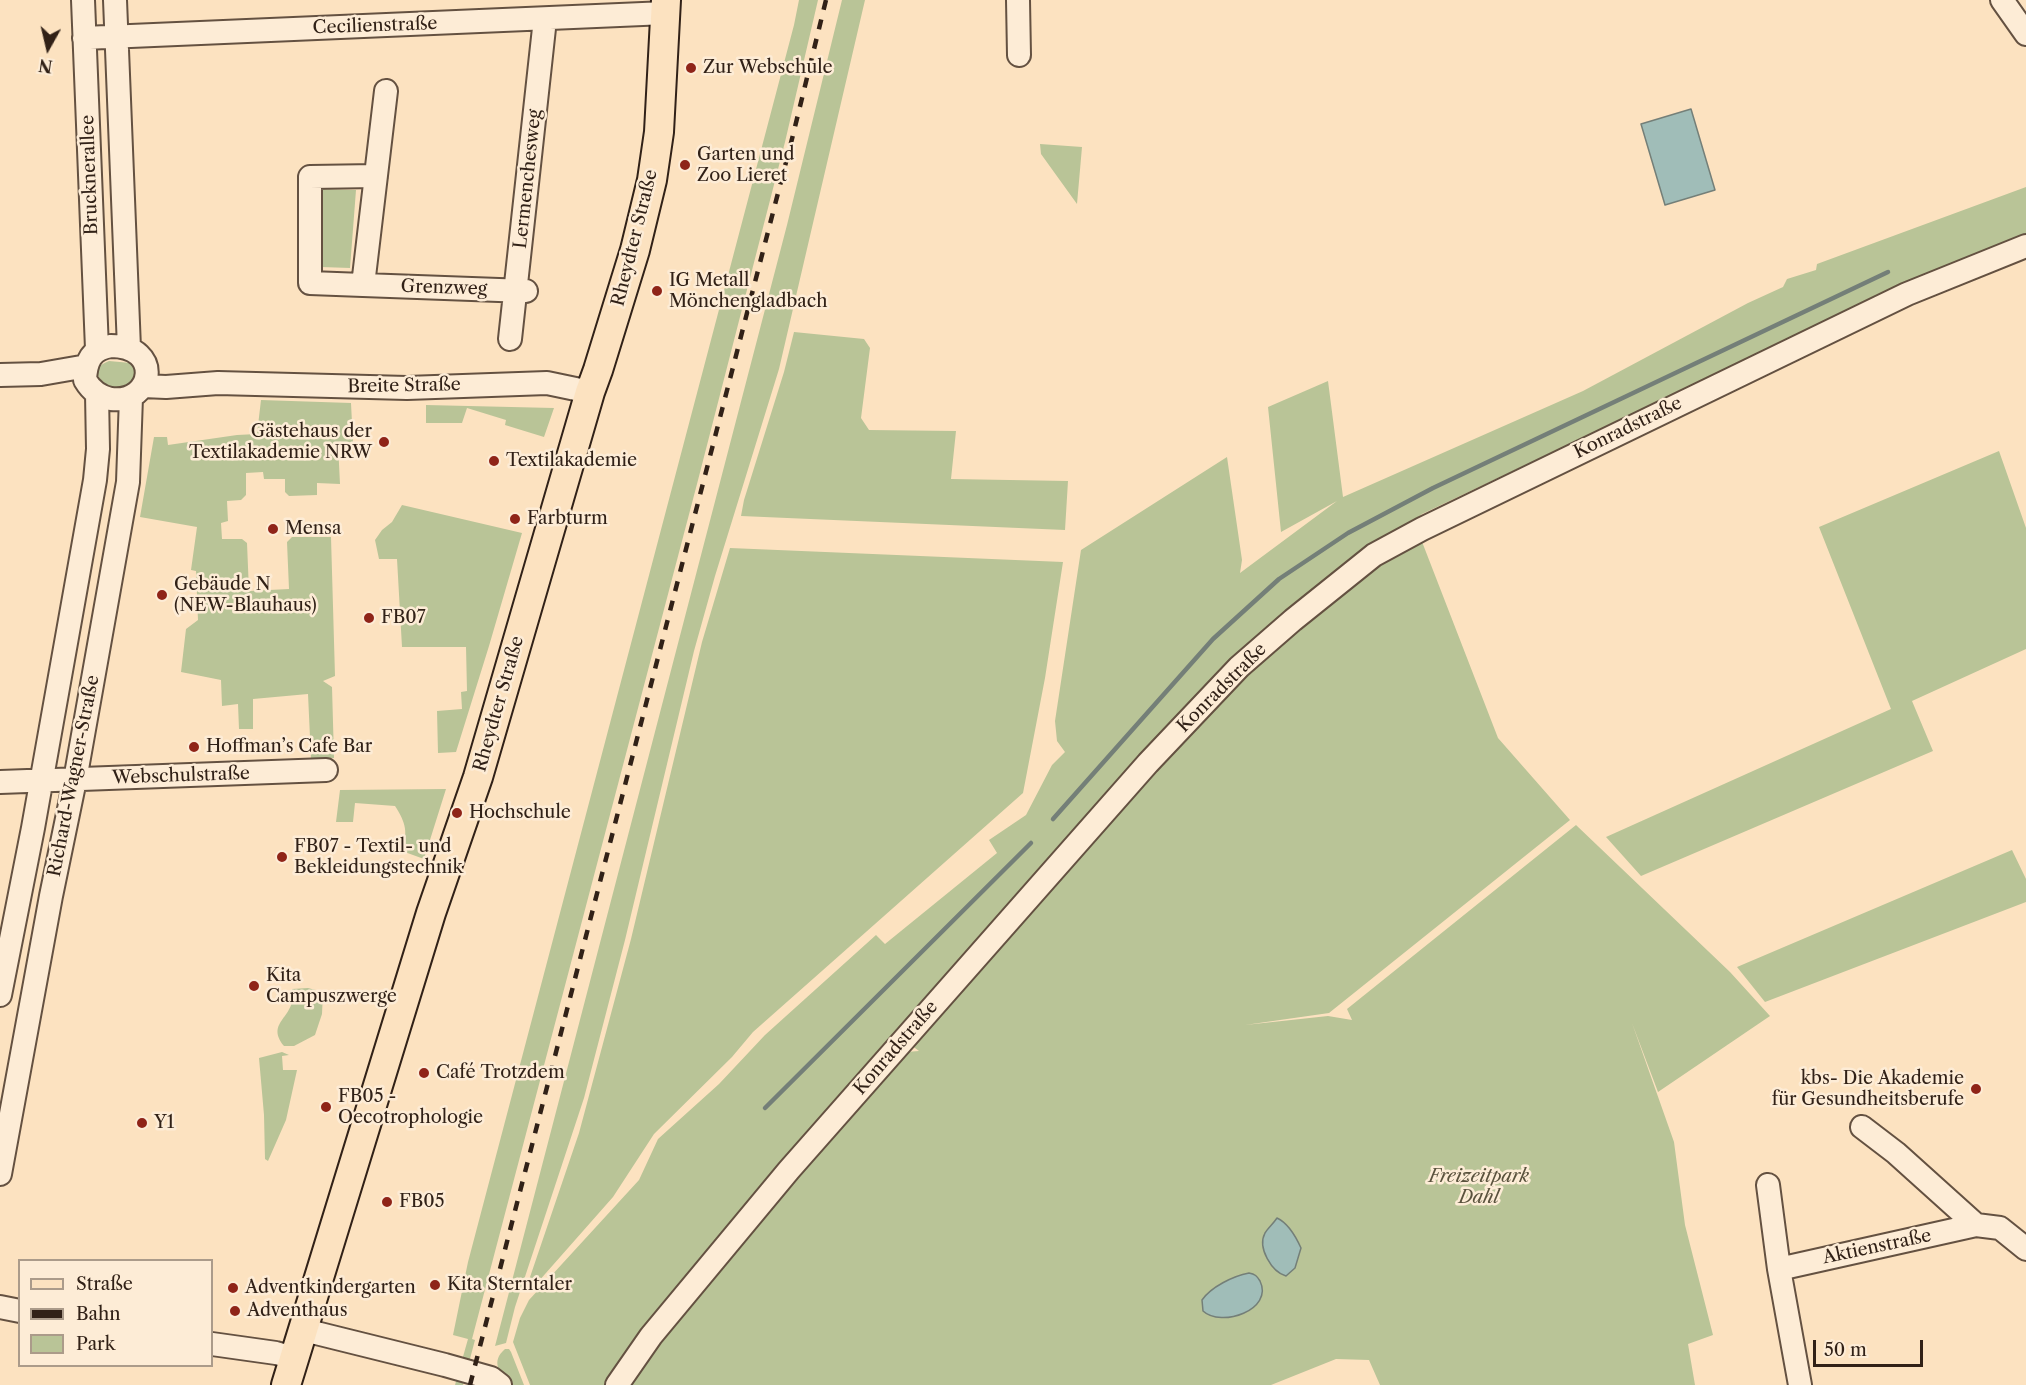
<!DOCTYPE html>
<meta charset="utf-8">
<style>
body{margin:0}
#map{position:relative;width:2026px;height:1385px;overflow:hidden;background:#fce2c0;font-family:"Libre Caslon Text",serif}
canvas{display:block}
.legend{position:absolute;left:18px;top:1259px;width:195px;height:108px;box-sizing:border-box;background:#fdecd6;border:2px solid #ab9b8a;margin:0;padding:8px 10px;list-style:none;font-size:18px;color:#312117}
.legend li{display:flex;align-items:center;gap:12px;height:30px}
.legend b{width:30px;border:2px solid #ab9b8a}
.north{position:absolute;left:18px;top:18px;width:60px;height:60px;-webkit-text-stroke:4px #fdecd6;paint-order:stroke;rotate:188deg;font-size:16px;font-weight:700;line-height:24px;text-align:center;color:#312117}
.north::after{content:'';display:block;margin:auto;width:21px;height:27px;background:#312117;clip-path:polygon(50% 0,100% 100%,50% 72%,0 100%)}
.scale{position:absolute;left:1813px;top:1340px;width:110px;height:27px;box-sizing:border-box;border:3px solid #312117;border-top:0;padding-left:8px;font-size:18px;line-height:21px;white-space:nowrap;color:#312117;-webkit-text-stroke:4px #fdecd6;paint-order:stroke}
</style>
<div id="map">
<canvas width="2026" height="1385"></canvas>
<ul class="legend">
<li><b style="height:8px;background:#fce2c0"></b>Straße</li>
<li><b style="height:8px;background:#312117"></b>Bahn</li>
<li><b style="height:16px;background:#b9c497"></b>Park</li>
</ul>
<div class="north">N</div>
<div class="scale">50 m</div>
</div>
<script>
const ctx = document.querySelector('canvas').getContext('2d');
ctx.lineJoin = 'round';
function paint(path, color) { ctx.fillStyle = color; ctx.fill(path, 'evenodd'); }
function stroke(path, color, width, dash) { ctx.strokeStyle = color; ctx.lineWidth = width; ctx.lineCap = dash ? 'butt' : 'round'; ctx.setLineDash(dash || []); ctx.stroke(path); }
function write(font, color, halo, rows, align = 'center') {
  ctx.font = font + ' "Libre Caslon Text",serif'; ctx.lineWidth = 5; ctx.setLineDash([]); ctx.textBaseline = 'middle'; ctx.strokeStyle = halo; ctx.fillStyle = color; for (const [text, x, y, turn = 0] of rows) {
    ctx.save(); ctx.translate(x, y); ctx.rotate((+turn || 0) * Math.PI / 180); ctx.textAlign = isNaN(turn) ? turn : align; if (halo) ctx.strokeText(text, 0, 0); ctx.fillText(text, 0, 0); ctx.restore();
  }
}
paint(new Path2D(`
 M 799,0 L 818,0 L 785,142 L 697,484 L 472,1339 L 475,1340 L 463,1385 L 455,1385 L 468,1339 L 453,1335 L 468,1262 L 794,25 Z
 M 842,0 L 865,0 L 779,369 L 715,576 L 694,651 L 625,940 L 584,1098 L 515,1307 L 506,1343 L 495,1346 L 787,225 Z
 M 1040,144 L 1082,147 L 1077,204 L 1041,154 Z
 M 2026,187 L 2026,234 L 1912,282 L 1422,514 L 1279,625 L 611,1385 L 530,1385 L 513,1342 L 520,1318 L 529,1300 L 639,1180 L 658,1139 L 719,1084 L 765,1035 L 876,935 L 885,944 L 997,853 L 989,840 L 1026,815 L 1052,765 L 1065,752 L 1057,741 L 1055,721 L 1081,550 L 1227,457 L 1242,560 L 1240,573 L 1337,501 L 1281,532 L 1268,407 L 1328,381 L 1343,497 L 1583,391 L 1748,303 L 1783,287 L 1787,279 L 1816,270 L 1817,264 Z
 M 320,189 L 356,190 L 350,268 L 321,267 Z
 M 794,332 L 864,339 L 870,348 L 861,418 L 869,430 L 956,431 L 951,479 L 1068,481 L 1065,530 L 741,516 L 744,500 L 784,372 Z
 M 109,361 L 131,363 L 137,373 C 125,406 75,373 109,361 Z
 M 261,400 L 351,403 L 353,443 L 338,444 L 340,484 L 317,483 L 317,495 L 289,496 L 285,492 L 285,479 L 264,479 L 263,472 L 246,473 L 246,495 L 241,500 L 227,501 L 228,521 L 221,523 L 222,539 L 242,539 L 247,543 L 249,591 L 289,589 L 287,542 L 292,537 L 331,537 L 335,676 L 323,681 L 332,687 L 334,758 L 311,759 L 308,694 L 253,699 L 253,729 L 239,729 L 238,704 L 222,706 L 221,680 L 181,672 L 186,629 L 198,620 L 196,571 L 191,570 L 197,527 L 140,517 L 154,437 L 167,437 L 168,445 L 237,435 L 257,434 Z
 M 426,405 L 554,408 L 544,437 L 505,425 L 506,420 L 467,408 L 462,423 L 426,423 Z
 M 1999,451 L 2026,528 L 2026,649 L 1912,701 L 1933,751 L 1641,876 L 1606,837 L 1891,709 L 1819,527 Z
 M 402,505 L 522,533 L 489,646 L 456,752 L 438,753 L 437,711 L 462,709 L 461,692 L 467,691 L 466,647 L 402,647 L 397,559 L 379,559 L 375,540 L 382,530 L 392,522 Z
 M 1419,534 L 1498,738 L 1570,820 L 1329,1013 L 1245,1025 L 1328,1016 L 1352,1020 L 1347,1009 L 1576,825 L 1730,972 L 1770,1016 L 1658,1092 L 1632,1023 L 1674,1142 L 1685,1225 L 1713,1335 L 1688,1344 L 1695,1385 L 1380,1385 L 1369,1360 L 1336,1359 L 1271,1385 L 624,1385 L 893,1053 L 919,1051 L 903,1039 L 1274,640 Z
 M 730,548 L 1063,562 L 1045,678 L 1023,793 L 753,1032 L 732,1057 L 654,1134 L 613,1197 L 538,1282 L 530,1285 L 528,1283 L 579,1133 L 631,939 L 702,642 Z
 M 446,789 L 424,859 L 402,851 C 408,832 406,823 395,806 L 355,803 L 353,822 L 336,822 L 340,790 Z
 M 2012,850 L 2026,879 L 2026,902 L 1765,1002 L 1737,967 Z
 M 308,988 L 323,992 L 322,1014 L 315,1035 L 294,1046 L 284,1046 C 264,1021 298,1018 292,989 Z
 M 282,1052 L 289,1055 L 282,1056 L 283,1070 L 297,1070 L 286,1120 L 268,1161 L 265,1159 L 264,1115 L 259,1058 Z
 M 505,1349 L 509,1349 L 511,1352 L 524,1385 L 510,1385 C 500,1373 490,1362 505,1349 Z`), '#b9c497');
const water = new Path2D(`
 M 1691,109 L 1715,190 L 1665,205 L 1641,124 Z
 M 1277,1218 C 1288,1223 1296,1237 1301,1248 L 1295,1268 L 1286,1276 C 1272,1272 1257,1248 1265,1233 C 1268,1228 1273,1224 1277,1218 Z
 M 1249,1273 C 1255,1274 1257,1276 1260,1281 C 1274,1310 1221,1328 1203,1311 L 1202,1300 C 1211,1287 1233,1276 1249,1273 Z`);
paint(water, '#a0bdb8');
stroke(water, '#747f78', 1.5);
stroke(new Path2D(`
 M 1053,819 L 1213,639 L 1279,579 L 1348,533 L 1433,488 L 1888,272
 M 765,1108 L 1031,843`), '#747f78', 4.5);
const minor = new Path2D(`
 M 83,0 L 97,349
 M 115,0 L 129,348
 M 1018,0 L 1019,55
 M 2002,0 L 2026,34
 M 84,38 L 666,13
 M 386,91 L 363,285 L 526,291
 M 363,285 L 310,283 L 310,177 L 376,176
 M 510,339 L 545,19
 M 111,346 C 163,346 154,404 111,399 C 99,397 91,390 85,380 C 86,361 91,349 111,346 Z
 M 0,375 L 41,374 L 87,366
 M 143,386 L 166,387 L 218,383 L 407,388 L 547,383 L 590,392
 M 0,782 L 326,770
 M 0,995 L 33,828 L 95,480 L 98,449 L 97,394
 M 1862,1127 L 1896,1153 L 1976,1225 L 2000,1228 L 2026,1249
 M 0,1174 L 51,896 L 75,780 L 128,482 L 131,397
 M 1768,1185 L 1779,1269 L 1800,1385
 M 1779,1269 L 1976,1225
 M 0,1307 L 20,1311
 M 304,1330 L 445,1365 L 491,1378 L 500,1385
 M 212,1344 L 276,1353 L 294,1358
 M 617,1385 L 651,1336 L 789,1170 L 1148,763 L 1239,667 L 1293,620 L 1374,555 L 1422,529 L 1907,294 L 2026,246`);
const major = new Path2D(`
 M 286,1385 L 431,913 L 478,777 L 590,392 L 598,370 L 635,250 L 652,180 L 659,132 L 666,0`);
stroke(minor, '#645141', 26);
stroke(major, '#312117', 32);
stroke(minor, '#fdecd6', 22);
stroke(major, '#fce2c0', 28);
stroke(new Path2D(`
 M 470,1385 L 793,135 L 826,0`), '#312117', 4.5, [10, 10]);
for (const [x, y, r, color] of [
 [691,68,6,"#8f2418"],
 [685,165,6,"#8f2418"],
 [657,291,6,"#8f2418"],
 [384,442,6,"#8f2418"],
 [494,461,6,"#8f2418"],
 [515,519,6,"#8f2418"],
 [273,529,6,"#8f2418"],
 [162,595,6,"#8f2418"],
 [369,618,6,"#8f2418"],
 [194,747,6,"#8f2418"],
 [457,813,6,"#8f2418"],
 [282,857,6,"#8f2418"],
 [254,986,6,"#8f2418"],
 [424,1073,6,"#8f2418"],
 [1976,1089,6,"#8f2418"],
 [326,1107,6,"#8f2418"],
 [142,1123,6,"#8f2418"],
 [387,1202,6,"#8f2418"],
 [435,1285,6,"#8f2418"],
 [233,1288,6,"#8f2418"],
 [235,1311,6,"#8f2418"]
]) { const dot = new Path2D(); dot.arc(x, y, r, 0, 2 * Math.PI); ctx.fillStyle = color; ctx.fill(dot); stroke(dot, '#fdecd6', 2); }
write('18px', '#312117', '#fdecd6', [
 ["Cecilienstraße",375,26,-2],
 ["Brucknerallee",90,175,-92],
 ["Lermenchesweg",528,179,-84],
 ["Rheydter Straße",635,238,-76],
 ["Grenzweg",444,288,2],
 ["Breite Straße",404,386,-1],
 ["Konradstraße",1628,428,-26],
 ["Konradstraße",1222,688,-45],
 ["Rheydter Straße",499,704,-74],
 ["Richard-Wagner-Straße",74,776,-79],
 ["Webschulstraße",181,776,-2],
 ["Konradstraße",896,1048,-49],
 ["Aktienstraße",1877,1247,-12]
]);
write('18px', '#312117', '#fdecd6', [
 ["Zur Webschule",703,68],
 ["Garten und",697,155],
 ["Zoo Lieret",697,176],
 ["IG Metall",669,281],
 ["Mönchengladbach",669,302],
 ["Gästehaus der",372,432,"right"],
 ["Textilakademie NRW",372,453,"right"],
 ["Textilakademie",506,461],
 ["Farbturm",527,519],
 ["Mensa",285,529],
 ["Gebäude N",174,585],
 ["(NEW-Blauhaus)",174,606],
 ["FB07",381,618],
 ["Hoffman’s Cafe Bar",206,747],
 ["Hochschule",469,813],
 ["FB07 - Textil- und",294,847],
 ["Bekleidungstechnik",294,868],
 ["Kita",266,976],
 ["Campuszwerge",266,997],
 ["Café Trotzdem",436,1073],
 ["kbs- Die Akademie",1964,1079,"right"],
 ["für Gesundheitsberufe",1964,1100,"right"],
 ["FB05 -",338,1097],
 ["Oecotrophologie",338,1118],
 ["Y1",154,1123],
 ["FB05",399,1202],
 ["Kita Sterntaler",447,1285],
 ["Adventkindergarten",245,1288],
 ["Adventhaus",247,1311]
], 'left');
write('italic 18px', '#5a523d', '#fdecd6', [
 ["Freizeitpark",1479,1177],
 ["Dahl",1479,1198]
]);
</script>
